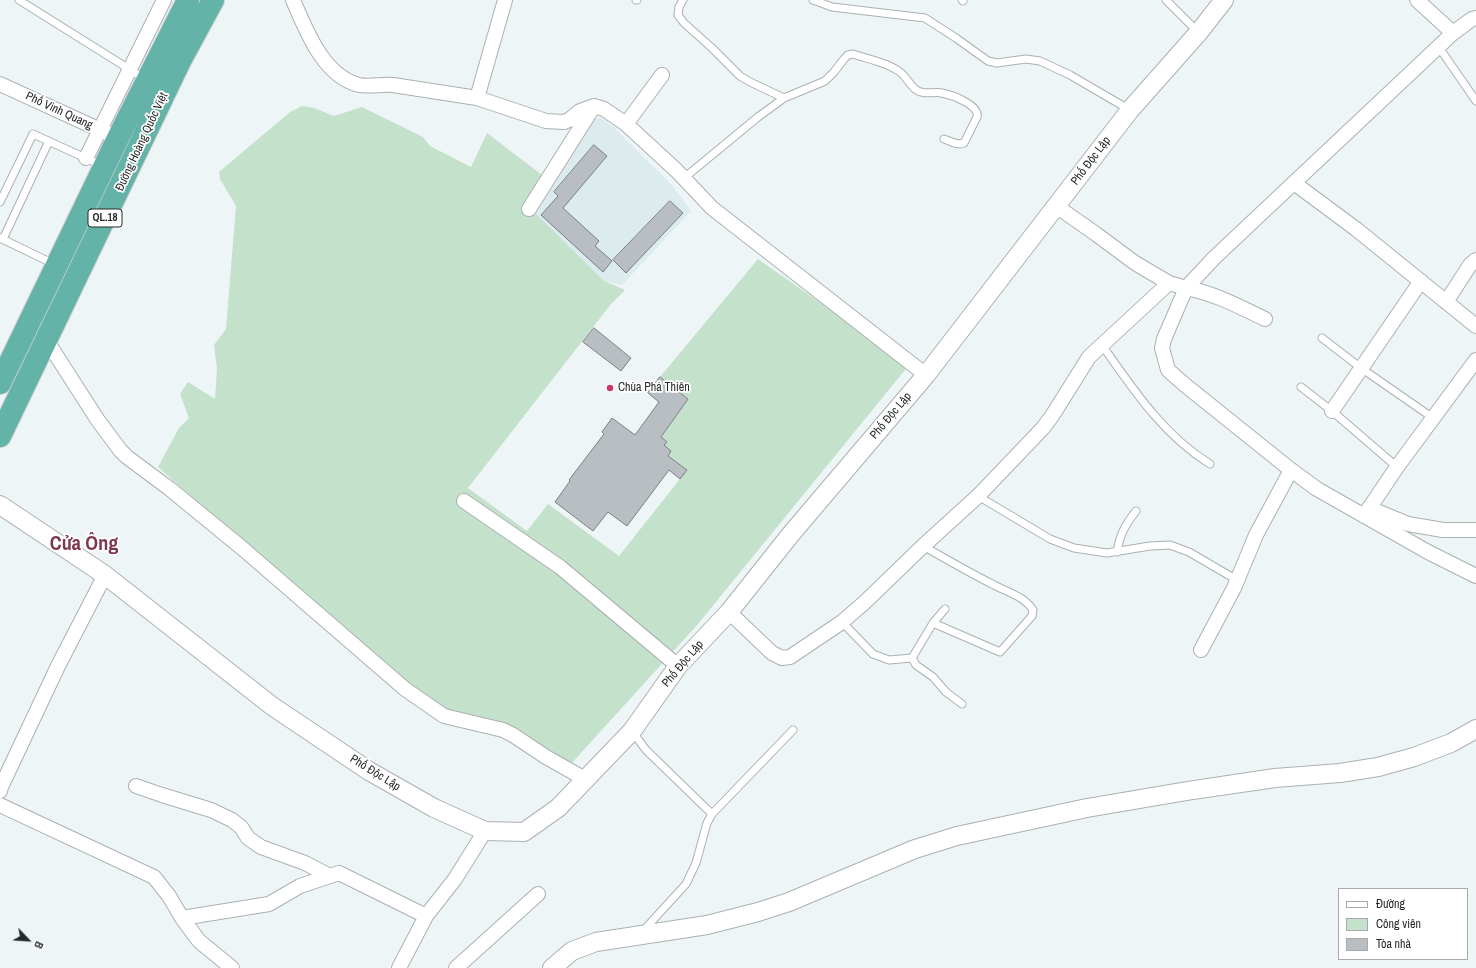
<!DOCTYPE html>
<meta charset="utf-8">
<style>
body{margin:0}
#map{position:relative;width:1476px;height:968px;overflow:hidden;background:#eef5f6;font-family:"Archivo Narrow",sans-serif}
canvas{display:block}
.legend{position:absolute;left:1338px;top:888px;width:130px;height:72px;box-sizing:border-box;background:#fff;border:1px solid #a8a9a9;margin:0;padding:5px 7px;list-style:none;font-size:12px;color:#262929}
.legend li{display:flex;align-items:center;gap:8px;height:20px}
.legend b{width:20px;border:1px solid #a8a9a9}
.north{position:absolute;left:8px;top:920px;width:40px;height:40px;-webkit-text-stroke:3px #fff;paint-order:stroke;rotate:115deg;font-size:11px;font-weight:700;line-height:16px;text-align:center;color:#262929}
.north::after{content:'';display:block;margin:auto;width:14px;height:18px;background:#262929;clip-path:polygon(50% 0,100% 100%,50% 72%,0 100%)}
</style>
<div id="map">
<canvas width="1476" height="968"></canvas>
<ul class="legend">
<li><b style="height:5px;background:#fff"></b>Đường</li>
<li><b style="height:11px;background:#c4e1cb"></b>Công viên</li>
<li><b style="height:11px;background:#b9bec2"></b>Tòa nhà</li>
</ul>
<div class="north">B</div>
</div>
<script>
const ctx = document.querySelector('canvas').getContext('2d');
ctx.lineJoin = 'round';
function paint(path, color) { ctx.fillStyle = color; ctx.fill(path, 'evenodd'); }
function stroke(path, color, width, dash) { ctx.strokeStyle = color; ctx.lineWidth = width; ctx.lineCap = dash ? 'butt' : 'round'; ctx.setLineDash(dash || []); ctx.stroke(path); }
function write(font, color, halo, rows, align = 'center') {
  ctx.font = font + ' "Archivo Narrow",sans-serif'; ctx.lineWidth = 3.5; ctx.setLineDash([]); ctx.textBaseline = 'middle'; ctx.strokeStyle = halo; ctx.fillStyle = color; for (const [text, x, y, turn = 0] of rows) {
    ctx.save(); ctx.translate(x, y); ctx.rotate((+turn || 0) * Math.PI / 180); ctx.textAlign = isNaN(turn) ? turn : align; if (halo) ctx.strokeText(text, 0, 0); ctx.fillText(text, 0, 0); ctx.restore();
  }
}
paint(new Path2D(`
 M 592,118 L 602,118 L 612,126 L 672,185 L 691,211 L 622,285 L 604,281 L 531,210 Z`), '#dbebee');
paint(new Path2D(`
 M 302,106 L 314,108 L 334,116 L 362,107 L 423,137 L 430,146 L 471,167 L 487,133 L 546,178 L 532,210 L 604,281 L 625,290 L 611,304 L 468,488 L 527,531 L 548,504 L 619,556 L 687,470 L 668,456 L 671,451 L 664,445 L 666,442 L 661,437 L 688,399 L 660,377 L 758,259 L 909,365 L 698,624 L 570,765 L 449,713 L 421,695 L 342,629 L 158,467 L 179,428 L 189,418 L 180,394 L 188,382 L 215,399 L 217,369 L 214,345 L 226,329 L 236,206 L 220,179 L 219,172 L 290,112 Z`), '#c4e1cb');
const building = new Path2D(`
 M 594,145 L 607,156 L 563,208 L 599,241 L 595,246 L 612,261 L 603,272 L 541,215 L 558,196 L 554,192 Z
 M 670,201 L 683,213 L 626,273 L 613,260 Z
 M 594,328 L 631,358 L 621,371 L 583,342 Z
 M 660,377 L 688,399 L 661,437 L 667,442 L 664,445 L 671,451 L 668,456 L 687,470 L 680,479 L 669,470 L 627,526 L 608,512 L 593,531 L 555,502 L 570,481 L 569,480 L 604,434 L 602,432 L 612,418 L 635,435 L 659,402 L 648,393 Z`);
paint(building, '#b9bec2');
stroke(building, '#7a7f82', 1);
const service = new Path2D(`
 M 19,0 L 145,79
 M 636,0 L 637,0
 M 683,0 L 679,7 L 678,15 L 684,23 L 712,48 L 740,76 L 750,82 L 784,98
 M 813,0 L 832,7 L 925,18 L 956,38 L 988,61 L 997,63 L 1026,59 L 1040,61 L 1070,75 L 1130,110
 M 962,0 L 963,1
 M 1166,0 L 1198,32
 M 1438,46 L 1476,101
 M 684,178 L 758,117 L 784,98 L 825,81 L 834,72 L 844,59 L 848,55 L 853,54 C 867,59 890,63 901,73 C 907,78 910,85 915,89 C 924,96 933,91 942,93 C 952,95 980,105 977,117 L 964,143 C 958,146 950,141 944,139
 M 0,202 L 33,134 L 103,166
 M 0,238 L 54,264
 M 3,239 L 49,141
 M 1322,338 L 1361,368 L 1433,418
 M 1102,345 C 1133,389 1163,435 1210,464
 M 1301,387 L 1332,411 L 1397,467
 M 978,496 L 1050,539 L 1074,548 L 1107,553 L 1150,546 L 1170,545 L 1189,552 L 1237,580
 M 923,546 C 946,559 970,573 994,585 C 1007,592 1024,596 1033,610 L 1032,616 L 1000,652 L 933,623
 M 1117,552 C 1120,534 1125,525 1136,511
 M 842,622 L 873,654 L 889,660 L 912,658 L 916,665 L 933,677 L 946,692 L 962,704
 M 912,658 L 933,623 L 945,609
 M 632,731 L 646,750 L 712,814
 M 643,931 L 686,884 L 696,863 L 707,823 L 712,814 L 793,730`);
const minor = new Path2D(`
 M 293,0 C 306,30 323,76 359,85 C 369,87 383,84 393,85 L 477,98 L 546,121 L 564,122 L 569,120 L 580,111 L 594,106 L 604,109 L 626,124 L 639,136 L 677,171 L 712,208 L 926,375
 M 1417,0 L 1453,33
 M 0,84 L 107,133
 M 477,98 L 505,0
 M 626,124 L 662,75
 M 86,158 L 164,0
 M 1294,183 L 1356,229 L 1476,326
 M 1056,206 L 1096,234 L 1135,263 L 1169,283 L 1186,288 L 1164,339 L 1162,348 L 1168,370 L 1185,385 L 1291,470 L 1317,489 L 1428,552 L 1476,576
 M 529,209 L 594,106
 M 1186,288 L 1214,258 L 1453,33 L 1472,19 L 1476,18
 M 1186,288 C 1214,293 1240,307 1265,319
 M 1446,302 L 1470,265 L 1476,260
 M 47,341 L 97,419 L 120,450 L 127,457 L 170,489 L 242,548 L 405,689 L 444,716 L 503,730 L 513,735 L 546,757 L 585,779
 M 1332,411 L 1421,281
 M 464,501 L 560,567 L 678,666
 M 1369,508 L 1408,524 L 1443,530 L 1476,530
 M 1364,516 L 1397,467 L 1476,360
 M 729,612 L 772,653 L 782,658 L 790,657 L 842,622 L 865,602 L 923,546 L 978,496 L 1043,428 L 1052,416 L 1089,357 L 1169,283
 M 1201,650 L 1234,588 L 1256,535 L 1291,470
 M 136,786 L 162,795 L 211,810 L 232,820 L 241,827 L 248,838 L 261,847 L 305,863 L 328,875
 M 0,791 L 1,787 L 58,666 L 105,575
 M 0,805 L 154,877 L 169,896 L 182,918 L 269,904 L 300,886 L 339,873 L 426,916
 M 182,918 L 199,941 L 232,968
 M 399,968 L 426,916 L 455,879 L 485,831
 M 456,968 L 538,894`);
const tertiary = new Path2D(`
 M 0,505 L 105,575 L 272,706 L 369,771 L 434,808 L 485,831 L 524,832 L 558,808 L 632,731 L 678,666 L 729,612 L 791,534 L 926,375 L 1130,110 L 1199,32 L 1224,0
 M 552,968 L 572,951 L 596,942 L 707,925 L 758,912 L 789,902 L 915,849 L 957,836 L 1087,808 L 1187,791 L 1275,778 L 1340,773 L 1378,767 L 1414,757 L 1451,743 L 1476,729`);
const trunk = new Path2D(`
 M 0,383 L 118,138 L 188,0
 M 0,436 L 180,61 L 213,0`);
stroke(service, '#abb1b3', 9);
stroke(minor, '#abb1b3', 16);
stroke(tertiary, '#abb1b3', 20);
stroke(trunk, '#cfd0d0', 24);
stroke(service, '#fff', 7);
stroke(minor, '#fff', 14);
stroke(tertiary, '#fff', 18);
stroke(trunk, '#64b3a8', 22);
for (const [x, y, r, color] of [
 [610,388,4,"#c5396d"]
]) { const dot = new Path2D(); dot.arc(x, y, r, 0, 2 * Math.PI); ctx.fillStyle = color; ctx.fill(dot); stroke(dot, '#fff', 1.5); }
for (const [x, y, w] of [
 [105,218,34]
]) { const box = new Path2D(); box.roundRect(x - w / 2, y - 9, w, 18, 3); ctx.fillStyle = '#fff'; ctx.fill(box); stroke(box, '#262929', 1); }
write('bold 11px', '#262929', null, [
 ["QL.18",105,218]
]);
write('12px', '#262929', '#fff', [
 ["Phố Vinh Quang",59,111,25],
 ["Đường Hoàng Quốc Việt",142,142,-65],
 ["Phố Độc Lập",1091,161,-53],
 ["Phố Độc Lập",891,416,-50],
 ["Phố Độc Lập",683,664,-50],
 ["Phố Độc Lập",375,773,32]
]);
write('12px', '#262929', '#fff', [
 ["Chùa Phả Thiên",618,388]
], 'left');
write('bold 20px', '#7e384e', '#fff', [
 ["Cửa Ông",84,545]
]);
</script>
